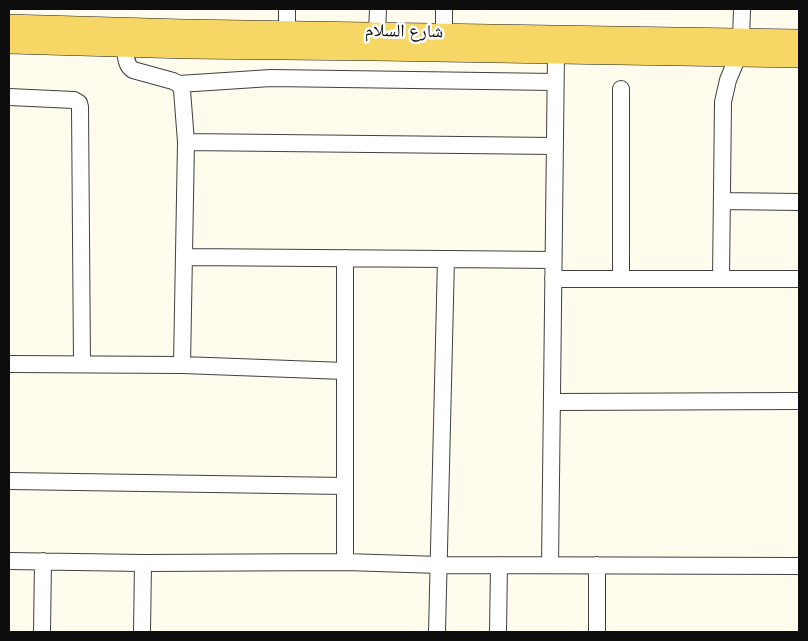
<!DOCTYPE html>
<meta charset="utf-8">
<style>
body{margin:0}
#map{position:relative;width:808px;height:641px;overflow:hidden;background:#fffced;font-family:Spectral,serif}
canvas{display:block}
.frame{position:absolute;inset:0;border:10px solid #0d0d0d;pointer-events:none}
</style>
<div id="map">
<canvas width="808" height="641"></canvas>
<div class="frame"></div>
</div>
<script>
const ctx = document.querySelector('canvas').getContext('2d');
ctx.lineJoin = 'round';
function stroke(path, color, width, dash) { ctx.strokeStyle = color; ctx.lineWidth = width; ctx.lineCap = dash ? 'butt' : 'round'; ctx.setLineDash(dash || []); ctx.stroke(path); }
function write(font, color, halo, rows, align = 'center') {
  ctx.font = font + ' Spectral,"Noto Naskh Arabic",serif'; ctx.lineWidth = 5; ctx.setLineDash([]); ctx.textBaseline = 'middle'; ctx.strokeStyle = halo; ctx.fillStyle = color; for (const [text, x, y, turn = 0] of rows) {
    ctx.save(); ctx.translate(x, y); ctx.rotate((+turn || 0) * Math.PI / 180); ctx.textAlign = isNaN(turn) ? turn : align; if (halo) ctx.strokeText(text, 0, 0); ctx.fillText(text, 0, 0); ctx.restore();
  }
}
const minor = new Path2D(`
 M 287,31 L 287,9
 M 377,33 L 378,9
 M 444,34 L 444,9
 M 741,39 L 742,9
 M 125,46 C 126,55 125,65 133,70 L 173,81 L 179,84 L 182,90 L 186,142 L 182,365
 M 179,84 L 271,78 L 555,82
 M 9,97 L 74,100 L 79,103 L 80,107 L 82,364
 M 186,142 L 555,146
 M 722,201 L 799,202
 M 184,257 L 446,259
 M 721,278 L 723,102 L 728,80 L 738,56
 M 553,279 L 799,279
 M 621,279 L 621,89
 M 9,364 L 182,365 L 345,371 L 345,258
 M 552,402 L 799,401
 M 9,481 L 345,486
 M 9,561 L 143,563 L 345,562 L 440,565 L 799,566
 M 345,562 L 345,371
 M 550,565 L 556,53
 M 597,565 L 597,632
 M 42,632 L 43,561
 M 142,632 L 143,563
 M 437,632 L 446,259 L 553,260
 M 498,632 L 499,565`);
const major = new Path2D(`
 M 9,25 L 184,30 L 799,40
 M 9,43 L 187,48 L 376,50 L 799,57`);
stroke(minor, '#404040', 18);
stroke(major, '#1e1e1e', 22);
stroke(minor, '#fff', 16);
stroke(major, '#f6d766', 21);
write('18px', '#0d0d0d', '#fff', [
 ["شارع السلام",404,33,1]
]);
</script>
